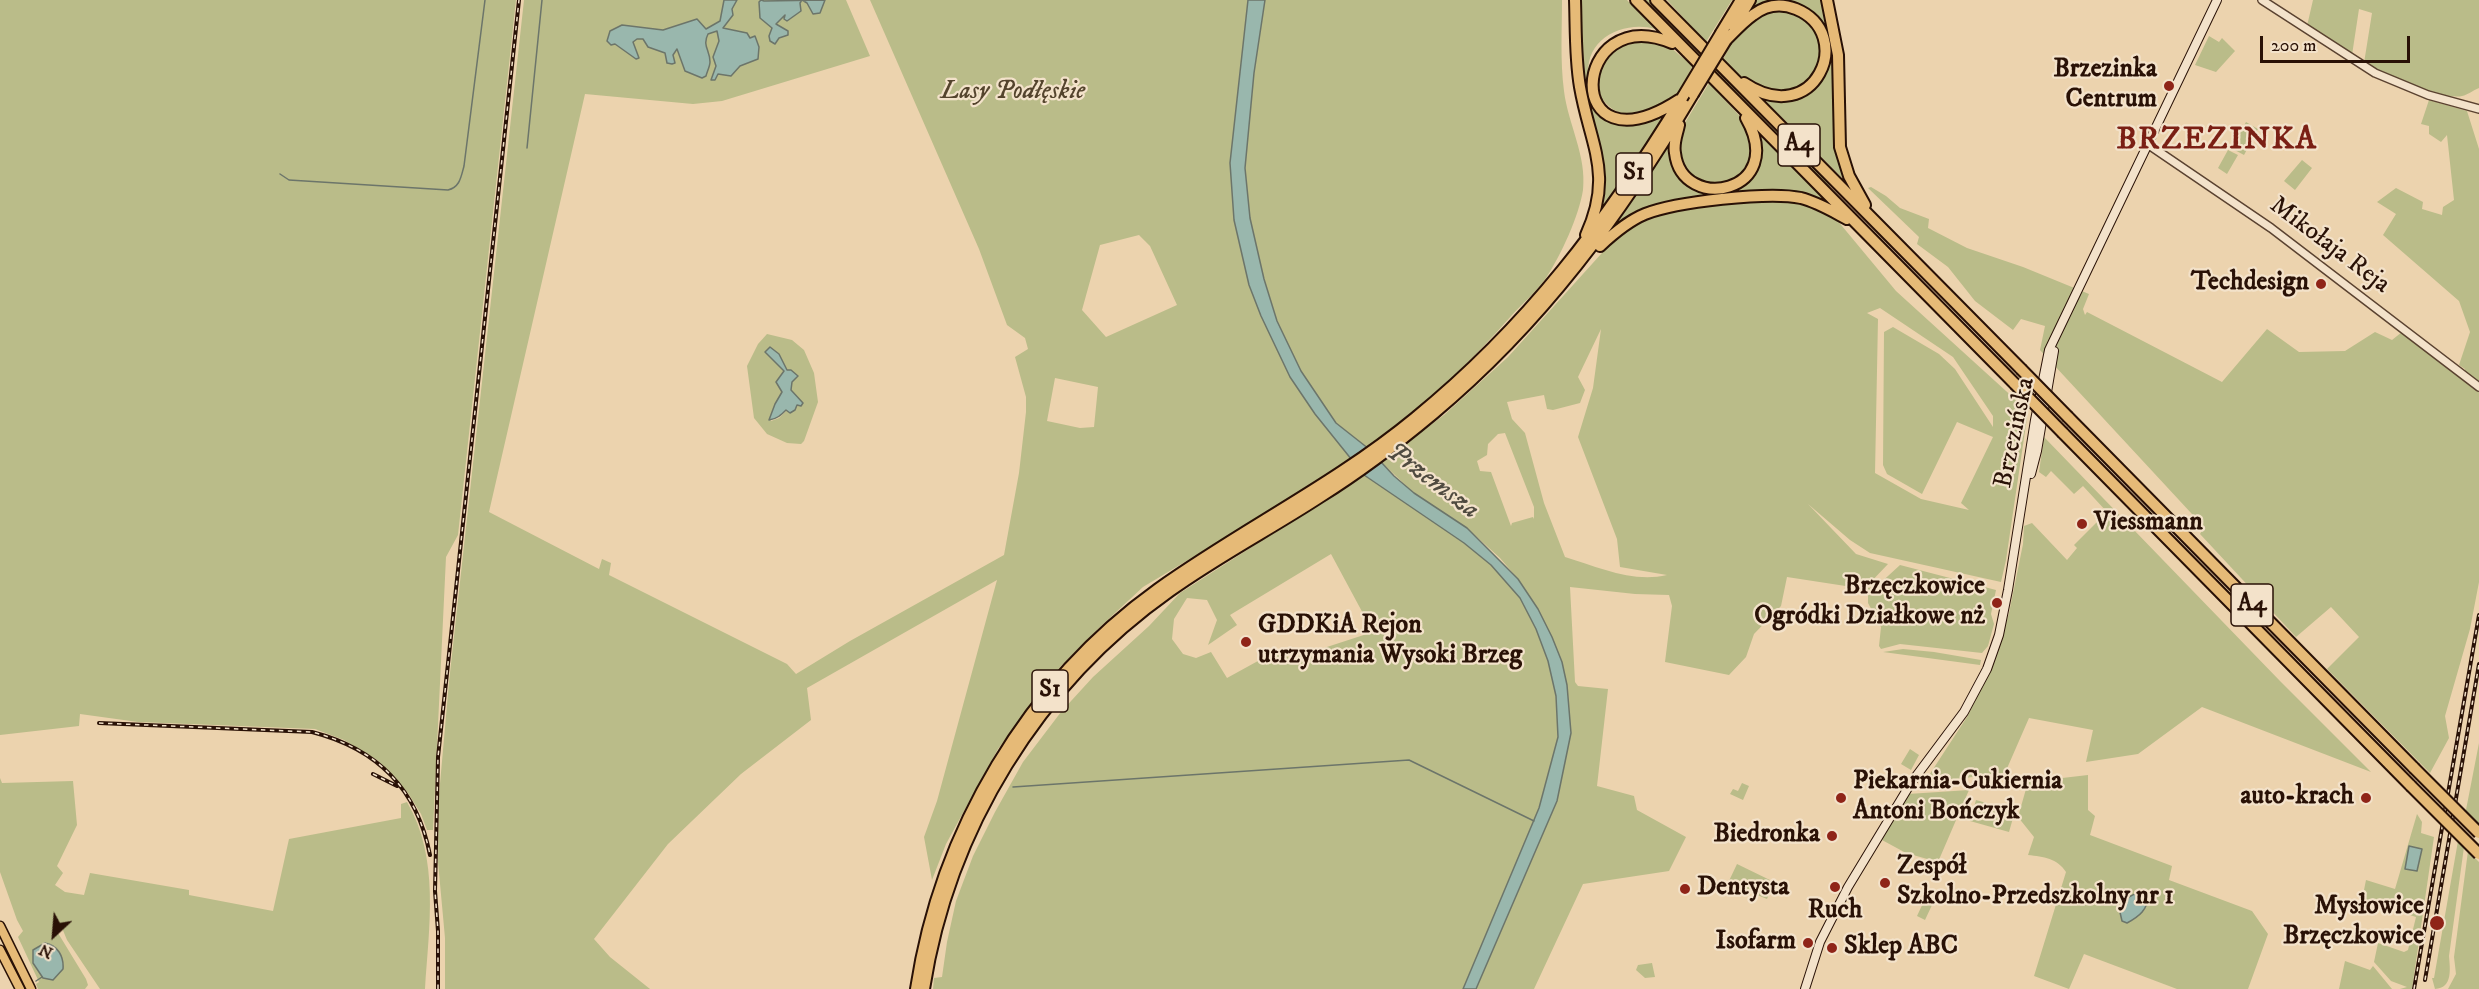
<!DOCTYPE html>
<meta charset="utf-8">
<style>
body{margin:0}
#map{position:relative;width:2479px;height:989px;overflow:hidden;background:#ecd3ae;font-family:"IM FELL DW Pica",serif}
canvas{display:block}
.north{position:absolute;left:24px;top:905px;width:60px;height:60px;-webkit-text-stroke:4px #f3e2ca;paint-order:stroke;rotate:206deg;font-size:16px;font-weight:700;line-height:24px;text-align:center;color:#291106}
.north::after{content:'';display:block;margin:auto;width:21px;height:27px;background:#291106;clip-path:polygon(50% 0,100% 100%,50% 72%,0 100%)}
.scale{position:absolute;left:2260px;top:36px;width:150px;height:27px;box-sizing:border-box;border:3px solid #291106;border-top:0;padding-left:8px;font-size:18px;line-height:21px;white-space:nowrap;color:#291106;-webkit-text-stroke:4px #f3e2ca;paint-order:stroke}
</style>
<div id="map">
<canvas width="2479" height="989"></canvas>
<div class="north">N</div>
<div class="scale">200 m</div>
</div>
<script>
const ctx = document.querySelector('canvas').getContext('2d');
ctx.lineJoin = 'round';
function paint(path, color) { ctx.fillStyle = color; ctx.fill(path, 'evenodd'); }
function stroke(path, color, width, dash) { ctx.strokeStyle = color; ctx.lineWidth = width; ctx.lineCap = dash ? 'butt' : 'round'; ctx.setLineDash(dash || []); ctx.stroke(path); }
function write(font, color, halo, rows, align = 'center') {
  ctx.font = font + ' "IM FELL DW Pica",serif'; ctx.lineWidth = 4.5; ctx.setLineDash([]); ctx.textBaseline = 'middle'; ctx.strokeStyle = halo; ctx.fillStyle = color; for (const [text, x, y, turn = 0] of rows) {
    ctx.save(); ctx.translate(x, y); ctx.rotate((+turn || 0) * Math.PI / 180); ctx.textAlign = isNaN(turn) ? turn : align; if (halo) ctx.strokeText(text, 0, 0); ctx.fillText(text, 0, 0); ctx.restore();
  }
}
paint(new Path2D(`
 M 0,0 L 516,0 L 458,535 L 446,557 L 433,830 L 427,830 L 421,814 L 408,793 L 377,760 L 344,740 L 315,729 L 138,722 L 80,714 L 79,726 L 0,735 Z
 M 524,0 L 846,0 L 870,56 L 722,101 L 693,104 L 585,94 L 489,512 L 599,569 L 602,559 L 611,563 L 609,575 L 787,664 L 796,674 L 850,641 L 1004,555 L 1019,473 L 1026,412 L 1026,397 L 1015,357 L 1028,349 L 1025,338 L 1007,325 L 979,249 L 870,0 L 1248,0 L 1230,163 L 1234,220 L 1249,285 L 1290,377 L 1353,461 L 1143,587 L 1100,627 L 1061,666 L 998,749 L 946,844 L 932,880 L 924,837 L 937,801 L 997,580 L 807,688 L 811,720 L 741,774 L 668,844 L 594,939 L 610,957 L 650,989 L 445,989 L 445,938 L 438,862 L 439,795 L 449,682 ZM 1139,235 L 1150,246 L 1177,305 L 1106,337 L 1082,310 L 1100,245 ZM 1055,378 L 1098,387 L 1094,427 L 1080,428 L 1047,421 Z
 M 1265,0 L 1562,0 C 1562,30 1560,61 1564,91 C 1568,124 1587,156 1583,190 C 1579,216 1561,255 1546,278 C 1537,291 1523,303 1512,315 C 1469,364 1421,409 1369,449 L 1336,423 L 1301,371 L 1277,321 L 1264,279 L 1250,218 L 1245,168 L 1254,73 Z
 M 1576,0 L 1627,0 L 1655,29 C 1623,20 1582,40 1589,79 C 1591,89 1602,102 1607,112 C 1636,117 1654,126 1677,101 L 1594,223 L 1602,187 L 1580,75 Z
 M 1642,0 L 1652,0 L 1833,183 L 1827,189 Z
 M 1667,0 L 1732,0 L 1706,42 Z
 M 1755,0 L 1824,0 L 1830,21 L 1842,178 L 1760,96 L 1811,89 L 1826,38 L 1792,5 L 1745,18 Z
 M 2313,0 L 2479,0 L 2479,88 C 2473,90 2468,95 2462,96 C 2445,101 2381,72 2364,63 L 2372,13 L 2359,9 L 2352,55 L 2307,26 Z
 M 1770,8 L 1798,12 L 1819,33 L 1822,59 L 1809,83 L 1780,94 L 1744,79 L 1723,60 C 1736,32 1744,24 1770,8 Z
 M 1632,31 C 1661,32 1671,51 1693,65 C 1687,77 1681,92 1671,100 C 1667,104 1660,106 1654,109 C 1595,138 1567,46 1632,31 Z
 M 2209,36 L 2219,42 L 2222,38 L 2235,51 L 2216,72 L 2195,65 Z
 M 1709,83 L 1750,127 L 1752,167 L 1725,186 L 1690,178 L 1676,152 L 1680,131 Z
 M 2429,100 L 2467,111 L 2479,149 L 2479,383 L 2470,375 L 2467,382 L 2479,392 L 2479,582 L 2470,629 L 2445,716 L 2449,738 L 2430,773 L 2327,669 L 2359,637 L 2331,607 L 2296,637 L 2200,534 L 2204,527 L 2040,350 L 2045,326 L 2021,319 L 2013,330 L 1975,301 L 1948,267 L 1917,244 L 1919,237 L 1868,188 L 1871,187 L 1886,196 L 1900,208 L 1929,219 L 1928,228 L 1967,248 L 2023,267 L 2089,294 L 2083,309 L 2085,315 L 2087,312 L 2222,382 L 2267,329 L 2299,352 L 2345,351 L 2375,332 L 2392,340 L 2402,332 L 2462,378 L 2465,369 L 2459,365 L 2470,332 L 2459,301 L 2383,235 L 2396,214 L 2377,202 L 2396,188 L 2423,202 L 2422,209 L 2442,215 L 2443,207 L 2454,200 L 2447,135 L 2441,142 L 2429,134 L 2429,126 L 2421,124 Z
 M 2246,122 L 2258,129 L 2244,155 L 2231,148 Z
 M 1759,134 L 1828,204 L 1803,196 L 1672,205 L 1602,242 L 1672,136 L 1689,181 L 1739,185 L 1760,148 Z
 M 2228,150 L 2238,155 L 2227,174 L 2218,168 Z
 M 2302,160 L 2312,168 L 2295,190 L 2284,181 Z
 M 1774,201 L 1798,202 L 1820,209 L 1837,220 L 1896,291 L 2028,411 L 2006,560 L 2001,582 L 1870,553 L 1850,540 L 1808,504 L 1856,554 L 1888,564 L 1868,585 L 1852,587 L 1787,577 L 1781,606 L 1754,634 L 1746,657 L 1729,675 L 1665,662 L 1672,606 L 1669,595 L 1635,594 L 1570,587 L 1575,682 L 1578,686 L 1608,689 L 1597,786 L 1634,796 L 1637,810 L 1686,837 L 1669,871 L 1583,884 L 1534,989 L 1476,989 L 1557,801 L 1562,662 L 1538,609 L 1518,579 L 1500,558 L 1467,528 L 1414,493 L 1381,462 L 1444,415 L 1508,357 L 1620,233 C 1666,204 1722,202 1774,201 ZM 1880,308 L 1953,357 L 1993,416 L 1993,427 L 1955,369 L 1939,354 L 1893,327 L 1884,332 L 1883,465 L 1887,474 L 1922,494 L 1957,422 L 1993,437 L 1961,503 L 1969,510 L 1921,499 L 1875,473 L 1878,319 L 1867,313 ZM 1601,329 L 1593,388 L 1578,437 L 1617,539 L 1620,567 L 1667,575 C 1632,583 1598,567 1565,557 L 1544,503 L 1525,433 L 1512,419 L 1507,402 L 1544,395 L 1547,409 L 1553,410 L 1580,403 L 1585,390 L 1578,377 ZM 1505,433 L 1534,507 L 1534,519 L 1533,517 L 1512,523 L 1511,526 L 1491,472 L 1480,471 L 1477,461 L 1487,455 L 1488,444 L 1498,434 Z
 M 767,334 L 792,340 L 804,350 L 814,373 L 818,402 L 804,441 L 801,444 L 787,443 L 767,434 L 754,418 L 747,366 L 758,344 ZM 765,352 C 780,361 794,370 791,390 L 798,399 L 779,418 L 771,421 L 770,418 L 782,392 L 776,382 L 784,371 Z
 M 2044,437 L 2280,681 L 2371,772 L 2202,707 L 2138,754 L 2086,762 L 2093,730 L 2029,718 L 2005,773 L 1924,783 L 1967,717 L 1992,667 L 2009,613 L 2023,544 L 2024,526 L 2032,523 L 2067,560 L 2077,548 L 2074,545 L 2107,512 L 2083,486 L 2074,494 L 2051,471 L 2046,477 L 2039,472 Z
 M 1364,475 L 1464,543 L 1491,565 L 1520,598 L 1536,629 L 1548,661 L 1556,696 L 1558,737 L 1539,808 L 1463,989 L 933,989 L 934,978 L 942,977 L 947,942 L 956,901 L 973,856 L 995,812 L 1023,762 L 1061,712 L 1093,677 L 1149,626 L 1180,593 ZM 1331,554 L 1373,632 L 1290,659 L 1281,651 L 1269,659 L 1267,656 L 1227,678 L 1211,652 L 1196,658 L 1183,654 L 1172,639 L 1174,619 L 1187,598 L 1207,600 L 1217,620 L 1208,645 L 1237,625 L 1230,615 Z
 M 1900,565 L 1996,590 L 1991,614 L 1994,624 L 1988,646 L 1982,653 L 1900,644 L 1881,649 L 1879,646 L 1881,627 L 1868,603 L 1868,588 L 1876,587 Z
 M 1903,649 L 1934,652 L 1981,660 L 1980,665 L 1883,652 Z
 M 2479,743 L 2479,830 L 2465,815 Z
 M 1910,749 L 1919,755 L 1911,770 L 1901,764 Z
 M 2088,775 L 2088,810 L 2095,816 L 2090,835 L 2172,866 L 2169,880 L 2252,911 L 2268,934 L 2248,989 L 2177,989 L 2084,954 L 2069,989 L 2034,976 L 2066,872 C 2057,858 2044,857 2028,855 L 2034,837 L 2018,817 L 2028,782 Z
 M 0,778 L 2,783 L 73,781 L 77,825 L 57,866 L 63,873 L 55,885 L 65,892 L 84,895 L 90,873 L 189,890 L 189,895 L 273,911 L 289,839 L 401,818 L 401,804 L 407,802 C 440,858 429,927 425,989 L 100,989 L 67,940 L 62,928 L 58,933 L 86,979 L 88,985 L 85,989 L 38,989 L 36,984 L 39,982 L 18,937 L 23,931 L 17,920 L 0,872 Z
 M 1742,783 L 1749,786 L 1743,800 L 1730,794 L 1733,789 L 1738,791 Z
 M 1969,790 L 1938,862 L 1906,853 L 1882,840 L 1908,794 Z
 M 1976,800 L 2015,811 L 2009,832 L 1970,821 Z
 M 2417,814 L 2422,822 L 2421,833 L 2434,837 L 2412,989 L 2400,989 L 2407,987 L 2391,981 L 2374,962 L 2378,943 L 2404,952 L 2408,950 L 2416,917 L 2362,900 L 2366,880 L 2395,889 Z
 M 2458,841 L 2464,847 L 2449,956 C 2450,969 2453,988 2435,989 L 2432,978 L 2434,978 Z
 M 2468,851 L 2479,862 L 2479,989 L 2448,989 L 2456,974 L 2454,957 Z
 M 1737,864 L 1774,882 L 1767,899 L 1728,883 Z
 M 1924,901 L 1932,905 L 1925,920 L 1917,916 Z
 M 2345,961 L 2370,970 L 2373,966 L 2392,989 L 2339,989 Z
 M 1652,963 L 1655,977 L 1645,978 L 1636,970 L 1638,965 Z`), '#babc89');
const water = new Path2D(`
 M 724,0 L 737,0 L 732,9 L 733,15 L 723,28 L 747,33 L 750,38 L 755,36 L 759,47 L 758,59 L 740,66 L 731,76 L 718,74 L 715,80 L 711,80 L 716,66 L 713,57 L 719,41 L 717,31 L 708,34 C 702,46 710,50 710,62 C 710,66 707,72 706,76 L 702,78 L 685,71 L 677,49 L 673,55 L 675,63 L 672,64 L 667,63 L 665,53 L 648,47 L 643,39 L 637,39 L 633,42 L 639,58 L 636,59 L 615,44 L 611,45 L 607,41 L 610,31 L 622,25 L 663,30 L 697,19 L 706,29 L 720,21 Z
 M 761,0 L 764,1 L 825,0 L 820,13 L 813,14 L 807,3 L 802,0 L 800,3 L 801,11 L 787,21 L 784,19 L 785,15 L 776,24 L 788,31 L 788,35 L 779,38 L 775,44 L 770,41 L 769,36 L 772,28 L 760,18 L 759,2 Z
 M 1248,0 L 1265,0 L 1254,73 L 1245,168 L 1250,218 L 1264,279 L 1277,321 L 1301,371 L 1336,423 L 1369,449 L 1394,476 L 1414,493 L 1467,528 L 1518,579 L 1538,609 L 1552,637 L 1562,662 L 1567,685 L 1571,733 L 1557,801 L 1476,989 L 1463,989 L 1539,808 L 1558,737 L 1556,696 L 1548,661 L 1536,629 L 1520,598 L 1491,565 L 1464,543 L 1364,475 L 1315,414 L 1290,377 L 1261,316 L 1249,285 L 1234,220 L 1230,163 Z
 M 770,347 L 779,354 L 787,370 L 791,370 L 798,376 L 792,382 L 791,390 L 803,403 L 801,406 L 797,405 L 795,410 L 790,413 L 786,410 C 781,415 777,419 769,420 L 775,404 L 782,392 L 776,382 L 784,371 L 765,352 Z
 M 2409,846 L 2422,849 L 2417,871 L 2405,869 Z
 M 2145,892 L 2149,895 C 2147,910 2140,916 2127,923 L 2122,921 L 2119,908 C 2126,898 2132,893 2145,892 Z
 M 45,943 C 58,945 64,957 63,969 L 53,980 L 43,978 L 33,963 L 33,950 Z`);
paint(water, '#99b7ad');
stroke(water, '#6c756a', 1.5);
stroke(new Path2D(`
 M 527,148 L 542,0
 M 280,174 L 289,180 L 448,190 C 460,187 461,177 464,166 L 485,0
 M 1013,787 L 1409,760 L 1534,821
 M 36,981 L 42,977`), '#6c756a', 1.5);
const tertiary = new Path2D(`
 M 2262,0 L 2375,73 L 2428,95 L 2479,109
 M 2149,145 L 2271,228 L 2479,387`);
const secondary = new Path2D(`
 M 2031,474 L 2037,451 L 2054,351
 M 1805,989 L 1820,942 L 1848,887 L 1911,783 L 1964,712 L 1987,669 L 1999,635 L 2008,590 L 2035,420 L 2049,350 L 2217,0`);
const primary = new Path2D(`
 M 0,926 L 31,989
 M 0,950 L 20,989`);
const motorway = new Path2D(`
 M 1575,0 C 1576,29 1575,58 1580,87 C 1590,145 1614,174 1586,235
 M 1636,0 L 2015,384
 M 1656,0 L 2021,369
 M 1827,0 L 1838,55 L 1840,147 L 1849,176 L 1865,205
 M 1734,27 L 1750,0
 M 1721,33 L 1741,0
 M 1726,40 C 1734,32 1743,22 1753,15 C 1766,5 1781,3 1796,9 C 1857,34 1815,131 1744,83
 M 1672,43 C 1570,0 1560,177 1679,100
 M 1679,125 C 1677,135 1673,143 1675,153 C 1682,214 1789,193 1746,118
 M 1600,246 C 1614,233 1628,221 1645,214 C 1675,202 1769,191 1801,198 C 1817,202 1832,211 1847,219
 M 2068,417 L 2414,768
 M 2063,433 L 2411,786
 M 916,989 C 940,831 1027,683 1158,589 C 1242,529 1335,484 1415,418 C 1528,326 1606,222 1682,98
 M 924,989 C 949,829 1038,684 1170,591 C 1219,556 1271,529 1320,497 C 1360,472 1397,444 1433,414 C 1542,323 1621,215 1693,94`);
stroke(tertiary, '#5a4230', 10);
stroke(secondary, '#291106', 10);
stroke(primary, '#291106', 11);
stroke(motorway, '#291106', 14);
stroke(tertiary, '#f3e2ca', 7);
stroke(secondary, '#f3e2ca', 8);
stroke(primary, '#e6ba77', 8);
stroke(motorway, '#e6ba77', 10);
const rail = new Path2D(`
 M 99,723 L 312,732 C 378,749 417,789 430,855
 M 373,774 L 397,786
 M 2425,980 L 2479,664
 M 438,989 L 438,931 L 435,891 L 438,757 L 519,0
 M 2414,989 L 2479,615`);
stroke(rail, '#291106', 4);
stroke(rail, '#f3e2ca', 1.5, [4.5]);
const motorwayBridge = new Path2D(`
 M 1693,94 L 1726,40
 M 1682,98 L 1721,33
 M 2021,369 L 2068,417
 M 2015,384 L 2063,433
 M 2414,768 L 2479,833
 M 2411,786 L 2479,854`);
stroke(motorwayBridge, '#291106', 14, []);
stroke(motorwayBridge, '#e6ba77', 10);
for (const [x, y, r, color] of [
 [2169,86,6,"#8f2418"],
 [2321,284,6,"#8f2418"],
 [2082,524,6,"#8f2418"],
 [1997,603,6,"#8f2418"],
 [1246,642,6,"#8f2418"],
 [1841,798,6,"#8f2418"],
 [2366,798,6,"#8f2418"],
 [1832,836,6,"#8f2418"],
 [1885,883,6,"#8f2418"],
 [1835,887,6,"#8f2418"],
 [1685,889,6,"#8f2418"],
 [2437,923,8,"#8f2418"],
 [1808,943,6,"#8f2418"],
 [1832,948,6,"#8f2418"]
]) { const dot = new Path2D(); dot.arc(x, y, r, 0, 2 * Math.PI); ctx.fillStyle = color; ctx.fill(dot); stroke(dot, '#f3e2ca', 2); }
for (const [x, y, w] of [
 [1799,145,42],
 [1634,174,36],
 [2252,605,42],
 [1050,691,36]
]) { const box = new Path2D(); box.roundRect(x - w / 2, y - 21, w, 42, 4.5); ctx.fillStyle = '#f3e2ca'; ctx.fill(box); stroke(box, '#291106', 1.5); }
write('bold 24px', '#291106', null, [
 ["A4",1799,145],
 ["S1",1634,174],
 ["A4",2252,605],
 ["S1",1050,691]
]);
write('bold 26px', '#291106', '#f3e2ca', [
 ["Brzezinka",2157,71],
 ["Centrum",2157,101],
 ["Techdesign",2309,284],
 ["Viessmann",2094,524,"left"],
 ["Brzęczkowice",1985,588],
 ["Ogródki Działkowe nż",1985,618],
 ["GDDKiA Rejon",1258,627,"left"],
 ["utrzymania Wysoki Brzeg",1258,657,"left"],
 ["Piekarnia-Cukiernia",1853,783,"left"],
 ["Antoni Bończyk",1853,813,"left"],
 ["auto-krach",2354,798],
 ["Biedronka",1820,836],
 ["Zespół",1897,868,"left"],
 ["Szkolno-Przedszkolny nr 1",1897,898,"left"],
 ["Dentysta",1697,889,"left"],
 ["Mysłowice",2424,908],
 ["Brzęczkowice",2424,938],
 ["Ruch",1835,912,"center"],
 ["Isofarm",1796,943],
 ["Sklep ABC",1844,948,"left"]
], 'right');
write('italic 26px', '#54442d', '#f3e2ca', [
 ["Lasy Podłęskie",1013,93]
]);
write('26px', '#291106', '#f3e2ca', [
 ["Mikołaja Reja",2329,246,37],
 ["Brzezińska",2016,433,-78]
]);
write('italic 27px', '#504b40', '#f3e2ca', [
 ["Przemsza",1432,482,37]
]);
ctx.letterSpacing = '1.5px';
write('bold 32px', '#7a1f14', '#f3e2ca', [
 ["BRZEZINKA",2217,141]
]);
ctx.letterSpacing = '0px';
</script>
